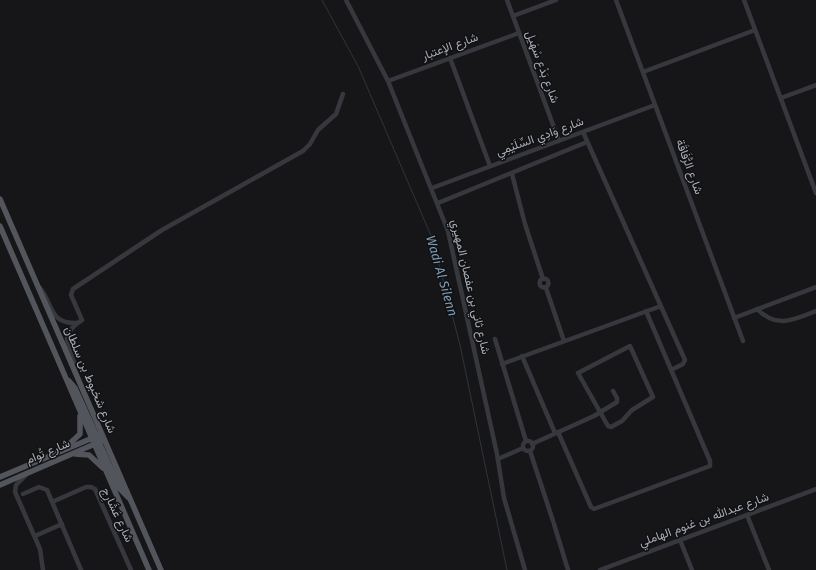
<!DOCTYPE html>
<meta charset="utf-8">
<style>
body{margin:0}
canvas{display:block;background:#161618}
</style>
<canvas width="816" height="570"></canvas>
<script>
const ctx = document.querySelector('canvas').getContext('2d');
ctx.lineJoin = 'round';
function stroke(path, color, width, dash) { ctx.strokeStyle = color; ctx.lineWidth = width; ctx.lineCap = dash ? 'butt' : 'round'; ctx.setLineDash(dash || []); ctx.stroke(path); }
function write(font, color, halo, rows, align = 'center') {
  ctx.font = font + ' "Fira Sans",Vazirmatn,sans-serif'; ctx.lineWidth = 3; ctx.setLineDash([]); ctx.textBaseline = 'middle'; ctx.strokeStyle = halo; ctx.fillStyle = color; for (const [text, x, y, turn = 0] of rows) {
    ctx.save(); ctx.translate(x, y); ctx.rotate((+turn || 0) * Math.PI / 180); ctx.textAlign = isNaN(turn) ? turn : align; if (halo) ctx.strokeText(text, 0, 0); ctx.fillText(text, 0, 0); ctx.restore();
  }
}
stroke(new Path2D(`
 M 322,0 L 358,66 L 432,238 L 460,345 L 507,570`), '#2c353c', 1);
stroke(new Path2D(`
 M 346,0 L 388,81 L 448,231 L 497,454 L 504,498 L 525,570
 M 507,0 L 559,141
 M 616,0 L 743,341
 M 744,0 L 816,193
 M 513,16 L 556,0
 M 450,58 L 490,166
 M 643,72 L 755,30
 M 388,81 L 519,33
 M 781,98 L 816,85
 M 583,132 L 685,360 L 683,364 L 671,370
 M 512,174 L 525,224 L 543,279
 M 432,188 L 655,105
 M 438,203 L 587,142
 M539.5 283a4.5 4.5 0 1 1 9 0a4.5 4.5 0 1 1-9 0Z
 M 40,288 C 53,304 49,324 77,323
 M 546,288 L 564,341
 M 757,309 C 777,329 793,320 816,311
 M 734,318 L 816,287
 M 495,339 L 526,441
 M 630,346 L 653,397 L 632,410 L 622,421 L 611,427 L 608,426 L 578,373 Z
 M 522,356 L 555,433
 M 74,362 C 66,343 61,333 82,320 L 71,295 L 73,289 L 162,230 L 303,151 L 310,144 L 318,130 L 336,114 L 343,94
 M 502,364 L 661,306
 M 558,432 L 591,507 L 594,509 L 710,466 L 710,461 L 646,311
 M523 446a5 5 0 1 1 10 0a5 5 0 1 1-10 0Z
 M 532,444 L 594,416 L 617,402 L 617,398 L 613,391
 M 530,451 L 553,521
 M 498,459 L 523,448
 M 26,475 L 16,485 L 15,492 L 40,549 L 43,570
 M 23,494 L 39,487 L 47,490 L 81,570
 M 52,502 L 86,487 L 91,487 L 95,489 L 131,570
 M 747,515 L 769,570
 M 554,524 L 568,570
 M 35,536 L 62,524
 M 680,540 L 692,570
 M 600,570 L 816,489`), '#37383d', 4.5);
stroke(new Path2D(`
 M 0,199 L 161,570
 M 0,226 L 149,570
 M 69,381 L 75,388 L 98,439
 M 98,440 L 120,489 L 129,498
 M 67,446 L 80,434 L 80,416
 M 75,454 L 89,455 L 103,468
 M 0,477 L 102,434
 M 0,485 L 104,440`), '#53555c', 5.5);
write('12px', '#a8adb8', '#111113', [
 ["شارع الإعتبار",450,47,-20],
 ["شارع بَدْع سْهَيل",542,67,70],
 ["شارع وَادِي السِّلَيْمِي",540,137,-20],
 ["شارع الرُّفَاقَة",689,167,70],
 ["شارع ثاني بن عفصان المهيري",470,287,77],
 ["شارع شخبوط بن سلطان",90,380,67],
 ["شارع تُوام",48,452,-23],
 ["شارع عَشَارِج",117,515,65],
 ["شارع عبدالله بن غنوم الهاملي",704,520,-20]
]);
write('italic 13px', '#7f9bb3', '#111113', [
 ["Wadi Al Silenn",441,276,74]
]);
</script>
